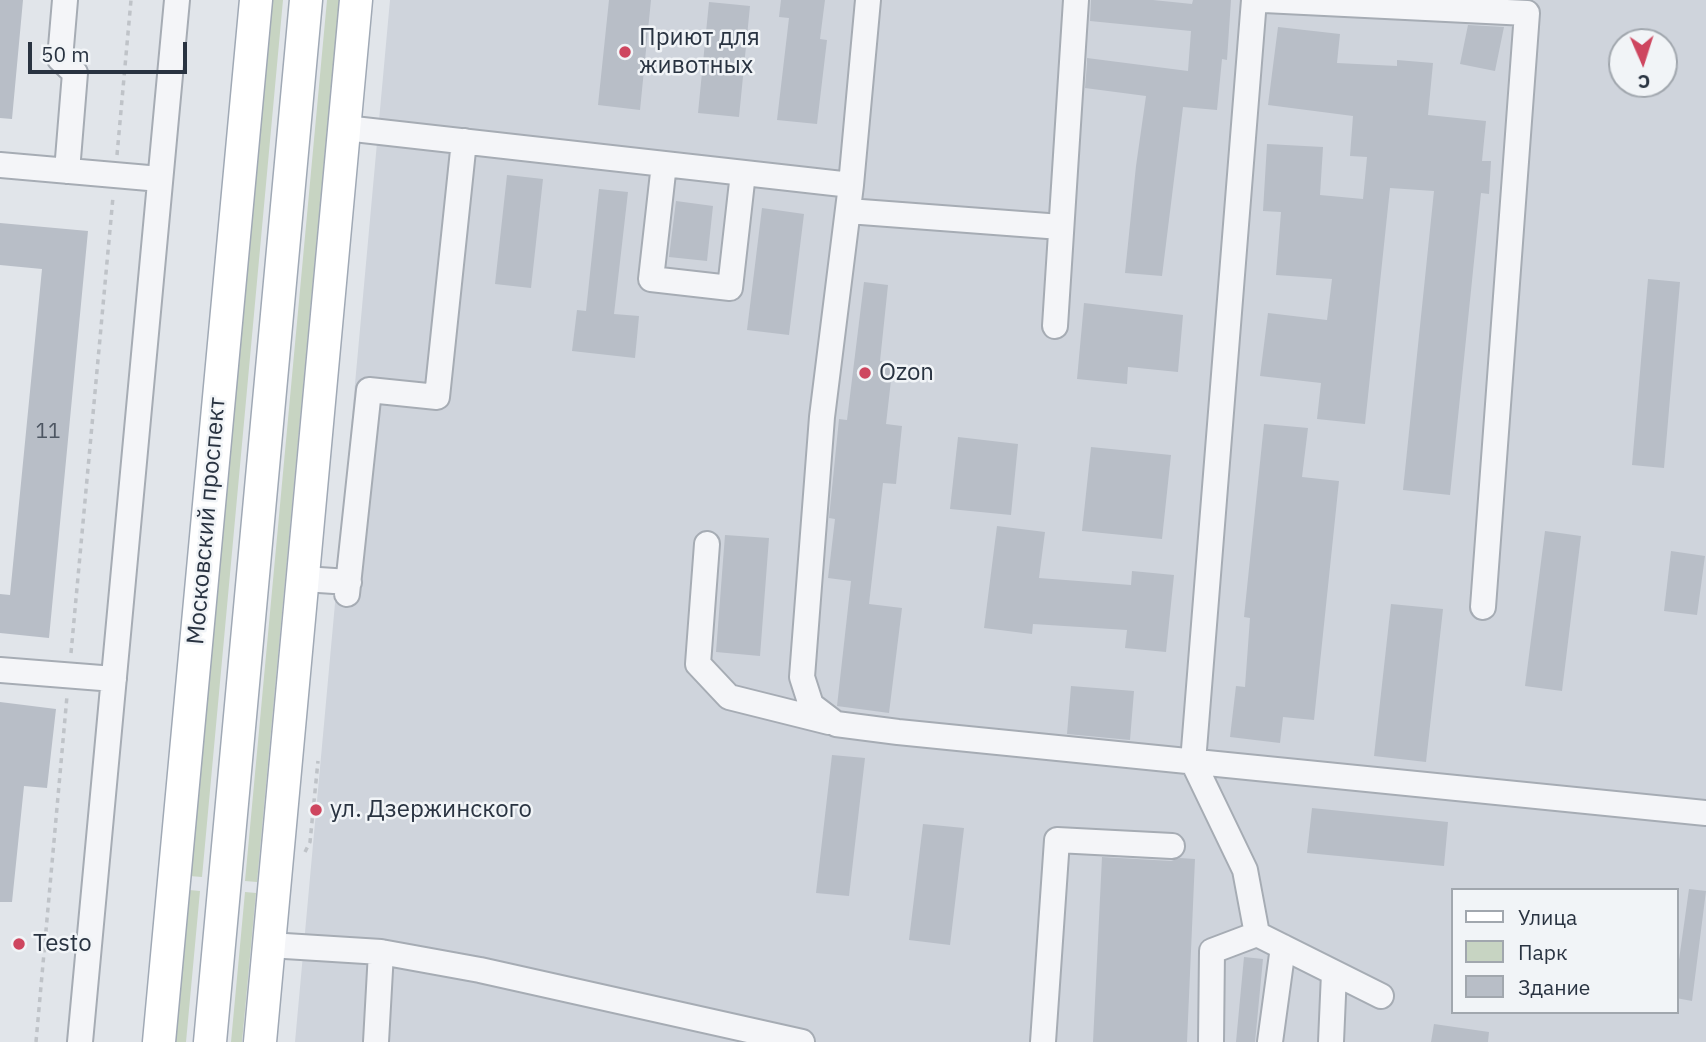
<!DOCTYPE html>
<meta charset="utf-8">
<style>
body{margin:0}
#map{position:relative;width:1706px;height:1042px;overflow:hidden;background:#e1e5ea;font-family:"IBM Plex Sans",sans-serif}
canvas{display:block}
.legend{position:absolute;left:1451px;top:888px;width:228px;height:126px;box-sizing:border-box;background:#f1f4f7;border:2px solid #a1a7ae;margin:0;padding:9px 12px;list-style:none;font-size:21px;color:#293341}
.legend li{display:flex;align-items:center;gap:14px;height:35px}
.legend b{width:35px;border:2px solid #a1a7ae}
.north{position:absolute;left:1608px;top:28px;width:70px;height:70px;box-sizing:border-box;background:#f1f4f7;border:2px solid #a1a7ae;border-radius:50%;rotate:177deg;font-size:19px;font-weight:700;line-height:28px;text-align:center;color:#293341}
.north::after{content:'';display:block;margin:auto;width:24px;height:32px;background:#ce465f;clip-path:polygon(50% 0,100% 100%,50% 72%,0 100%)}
.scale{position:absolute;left:28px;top:42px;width:159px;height:32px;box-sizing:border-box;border:4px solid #293341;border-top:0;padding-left:9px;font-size:21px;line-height:24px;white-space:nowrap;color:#293341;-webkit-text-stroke:5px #f1f4f7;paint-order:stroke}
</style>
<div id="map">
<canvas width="1706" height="1042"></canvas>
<ul class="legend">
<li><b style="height:9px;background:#fff"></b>Улица</li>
<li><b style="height:19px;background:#c7d4c2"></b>Парк</li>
<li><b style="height:19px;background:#b8bec7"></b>Здание</li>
</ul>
<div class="north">С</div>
<div class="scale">50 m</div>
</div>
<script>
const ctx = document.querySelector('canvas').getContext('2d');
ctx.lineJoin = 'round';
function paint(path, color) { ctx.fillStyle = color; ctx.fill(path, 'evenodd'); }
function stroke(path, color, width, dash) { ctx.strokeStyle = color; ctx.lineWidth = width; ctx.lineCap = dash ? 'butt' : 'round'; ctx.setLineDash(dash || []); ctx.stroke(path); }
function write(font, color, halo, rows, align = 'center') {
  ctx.font = font + ' "IBM Plex Sans",sans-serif'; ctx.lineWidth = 5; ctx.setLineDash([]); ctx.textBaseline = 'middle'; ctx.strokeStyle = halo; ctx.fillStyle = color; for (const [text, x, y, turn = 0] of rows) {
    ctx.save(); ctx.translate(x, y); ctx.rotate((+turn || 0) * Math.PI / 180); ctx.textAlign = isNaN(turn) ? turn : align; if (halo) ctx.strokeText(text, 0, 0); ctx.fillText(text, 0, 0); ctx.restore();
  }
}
paint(new Path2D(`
 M 390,0 L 1706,0 L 1706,1042 L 295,1042 ZM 1622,42 L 1664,42 L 1664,84 L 1622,84 ZM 1452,890 L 1676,890 L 1676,1012 L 1452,1012 Z`), '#cfd4dc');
paint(new Path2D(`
 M 270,0 L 283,0 L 202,877 L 189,876 Z
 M 327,0 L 339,0 L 257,882 L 245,881 Z
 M 189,890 L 200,891 L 186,1042 L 174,1042 Z
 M 245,892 L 256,893 L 242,1042 L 231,1042 Z`), '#c7d4c2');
paint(new Path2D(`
 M 0,0 L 23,0 L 12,119 L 0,118 Z
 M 609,0 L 651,0 L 640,110 L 598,105 Z
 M 781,0 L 825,0 L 820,39 L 827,40 L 817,124 L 777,120 L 789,18 L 779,17 Z
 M 1091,0 L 1153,0 L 1192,4 L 1193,0 L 1231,0 L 1227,60 L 1222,59 L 1217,110 L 1183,107 L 1162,276 L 1125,273 L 1136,166 L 1146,96 L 1085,88 L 1087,63 L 1087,58 L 1188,71 L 1191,31 L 1090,21 Z
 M 709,2 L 750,6 L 739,117 L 698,113 Z
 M 1468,25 L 1504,27 L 1495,71 L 1460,64 Z
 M 1278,27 L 1340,34 L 1337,63 L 1397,66 L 1397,60 L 1433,63 L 1428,115 L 1486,121 L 1482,161 L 1491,161 L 1489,194 L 1481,193 L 1450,495 L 1403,490 L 1434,191 L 1390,188 L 1365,424 L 1317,419 L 1321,383 L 1260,376 L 1268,313 L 1327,320 L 1332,279 L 1276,275 L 1281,212 L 1263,211 L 1267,144 L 1323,147 L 1320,195 L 1363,199 L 1367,157 L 1350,156 L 1353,116 L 1268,105 Z
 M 507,175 L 543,179 L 531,288 L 495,284 Z
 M 599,189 L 628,192 L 614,314 L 639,316 L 635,358 L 572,351 L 577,310 L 586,311 Z
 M 676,201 L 713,206 L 707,261 L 669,257 Z
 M 762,208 L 804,214 L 789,335 L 747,330 Z
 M 0,223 L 88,231 L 49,638 L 0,633 L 0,594 L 10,595 L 42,269 L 0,265 Z
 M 1648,279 L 1680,282 L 1664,468 L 1632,465 Z
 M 864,282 L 888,285 L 880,361 L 893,363 L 886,424 L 902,426 L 896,484 L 883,483 L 869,604 L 902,608 L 889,713 L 837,706 L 851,581 L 828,578 L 835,519 L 829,518 L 839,419 L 847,420 Z
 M 1084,303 L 1183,315 L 1178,372 L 1128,367 L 1127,384 L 1077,379 Z
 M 1264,424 L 1308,428 L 1302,477 L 1339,481 L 1314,720 L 1283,717 L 1280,743 L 1230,737 L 1236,686 L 1245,687 L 1250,618 L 1244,617 Z
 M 958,437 L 1018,444 L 1011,515 L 950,509 Z
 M 1091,447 L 1171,455 L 1162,539 L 1082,531 Z
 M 997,526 L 1045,532 L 1039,578 L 1131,585 L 1132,571 L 1174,575 L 1166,652 L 1125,648 L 1127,630 L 1033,624 L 1032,634 L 984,628 Z
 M 1545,531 L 1581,536 L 1562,691 L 1525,686 Z
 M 725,535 L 769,538 L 760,656 L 716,652 Z
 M 1671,551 L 1705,556 L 1697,615 L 1664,611 Z
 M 1391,604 L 1443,609 L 1426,762 L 1374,756 Z
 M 1071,686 L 1134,691 L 1130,740 L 1067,734 Z
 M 0,702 L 56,709 L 47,788 L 24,786 L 12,902 L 0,902 Z
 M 832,755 L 865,758 L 849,896 L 816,893 Z
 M 1312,808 L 1448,822 L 1444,866 L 1307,853 Z
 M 923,824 L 964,828 L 950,945 L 909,940 Z
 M 1102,857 L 1171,861 L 1180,858 L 1195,859 L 1187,1042 L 1093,1042 Z
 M 1689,889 L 1706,891 L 1692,1001 L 1676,998 L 1676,981 Z
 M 1244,957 L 1263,959 L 1255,1042 L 1236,1042 Z
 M 1434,1024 L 1489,1032 L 1488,1042 L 1431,1042 Z`), '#b8bec7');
const minor = new Path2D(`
 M 65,0 L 60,59 L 75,73 L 67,171
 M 868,0 L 851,185 L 822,417 L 802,677 L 811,705 L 836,724 L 898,732 L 1706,813
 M 1254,0 L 1193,762 L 1245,870 L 1257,934 L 1381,996
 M 1264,0 L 1527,13 L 1483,607
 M 345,128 L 851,185
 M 664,164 L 651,279 L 730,288 L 743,173
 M 0,165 L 160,179
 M 848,211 L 1061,227
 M 1055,326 L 1076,0
 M 707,544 L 698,664 L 729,697 L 829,722
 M 304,579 L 349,582
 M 347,594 L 369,390 L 437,397 L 464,141
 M 0,670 L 114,679
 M 269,945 L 381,952 L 480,970 L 802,1042
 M 80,1042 L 177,0
 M 376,1042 L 381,952
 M 1043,1042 L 1057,840 L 1172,846
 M 1211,1042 L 1212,951 L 1257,934
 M 1270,1042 L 1283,947
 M 1331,1042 L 1334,973`);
const major = new Path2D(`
 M 159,1042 L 256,0
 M 210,1042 L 306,0
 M 260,1042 L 356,0`);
stroke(minor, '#a6acb4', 28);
stroke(major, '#a0a9b5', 35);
stroke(new Path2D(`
 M 117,155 L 131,0
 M 71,653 L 113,197
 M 305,852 L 310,842 L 318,761
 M 36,1042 L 67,696`), '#bfc3c8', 3.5, [5, 5]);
stroke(minor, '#f4f5f8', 24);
stroke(major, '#fff', 32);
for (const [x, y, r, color] of [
 [625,52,7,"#ce465f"],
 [865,373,7,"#ce465f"],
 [316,810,7,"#ce465f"],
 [19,944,7,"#ce465f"]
]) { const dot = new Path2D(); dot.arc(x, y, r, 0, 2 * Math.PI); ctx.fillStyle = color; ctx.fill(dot); stroke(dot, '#f1f4f7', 2.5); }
write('21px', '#4d5662', null, [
 ["11",48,432]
]);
write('24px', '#293341', '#f1f4f7', [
 ["Приют для",639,38],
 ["животных",639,66],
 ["Ozon",879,373],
 ["ул. Дзержинского",330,810],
 ["Testo",33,944]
], 'left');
write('24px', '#293341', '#f1f4f7', [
 ["Московский проспект",207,521,-85]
]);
</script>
